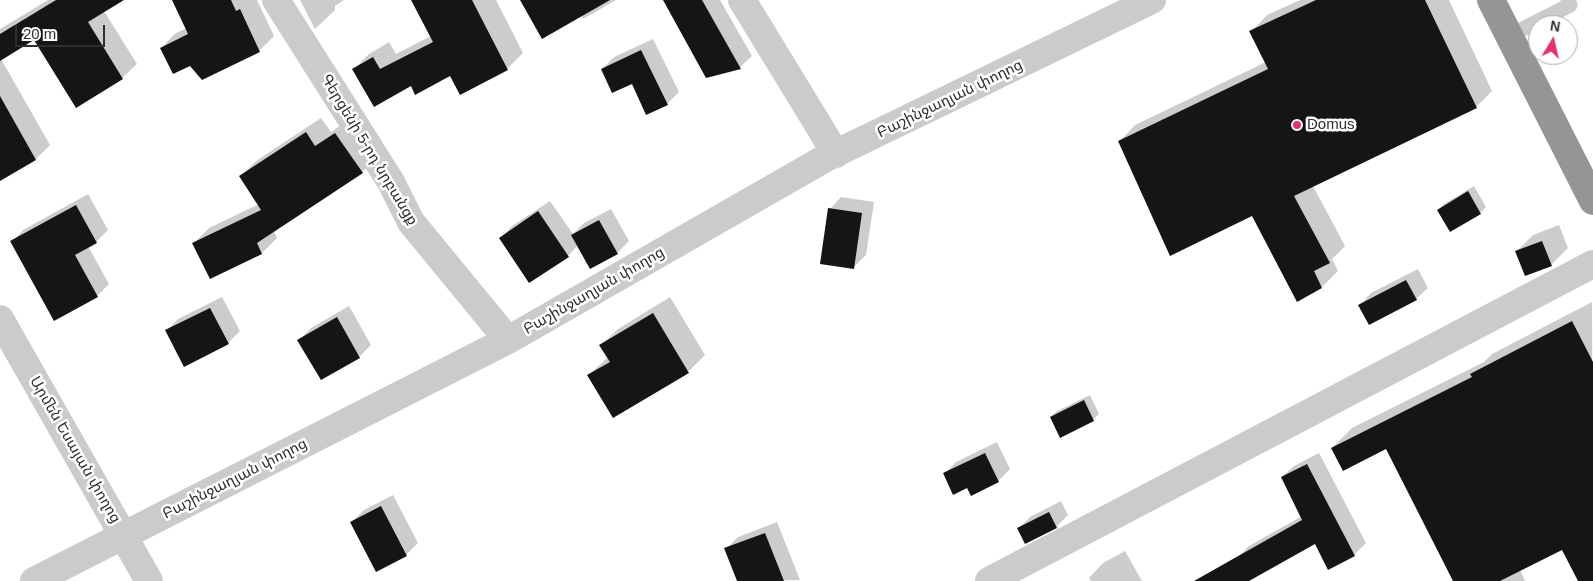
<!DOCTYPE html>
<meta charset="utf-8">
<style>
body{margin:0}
#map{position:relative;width:1593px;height:581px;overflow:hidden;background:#fff;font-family:Helvetica,sans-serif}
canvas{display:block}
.north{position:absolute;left:1528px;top:15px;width:50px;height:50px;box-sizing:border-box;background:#fff;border:1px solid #ababab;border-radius:50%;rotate:9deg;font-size:14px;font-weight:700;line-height:20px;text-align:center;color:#2e2e2e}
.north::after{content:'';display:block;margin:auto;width:18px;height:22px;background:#e23269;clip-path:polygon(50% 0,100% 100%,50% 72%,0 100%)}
.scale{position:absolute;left:15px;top:25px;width:90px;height:22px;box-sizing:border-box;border:2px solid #2e2e2e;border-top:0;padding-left:6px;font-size:15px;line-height:18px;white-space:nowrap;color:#2e2e2e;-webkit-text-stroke:4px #fff;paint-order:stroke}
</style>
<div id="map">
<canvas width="1593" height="581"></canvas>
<div class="north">N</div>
<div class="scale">20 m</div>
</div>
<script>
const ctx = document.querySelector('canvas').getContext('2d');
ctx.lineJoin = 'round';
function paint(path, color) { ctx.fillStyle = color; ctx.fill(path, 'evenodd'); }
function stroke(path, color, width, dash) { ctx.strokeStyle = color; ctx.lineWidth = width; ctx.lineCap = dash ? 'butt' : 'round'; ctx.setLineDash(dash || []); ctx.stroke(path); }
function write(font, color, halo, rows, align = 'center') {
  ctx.font = font + ' Helvetica,"Noto Sans Armenian",sans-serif'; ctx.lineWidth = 5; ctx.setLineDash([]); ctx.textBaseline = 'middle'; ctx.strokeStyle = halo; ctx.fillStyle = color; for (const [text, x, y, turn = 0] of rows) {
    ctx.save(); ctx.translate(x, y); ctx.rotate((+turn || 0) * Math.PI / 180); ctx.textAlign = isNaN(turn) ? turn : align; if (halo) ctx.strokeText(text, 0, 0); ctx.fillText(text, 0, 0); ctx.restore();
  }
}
paint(new Path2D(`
 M 48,0 L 119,0 L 104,11 L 137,64 L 122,78 L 34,39 L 1,59 L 50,145 L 36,159 L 0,179 L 0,29 Z
 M 173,0 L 257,0 L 274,36 L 259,51 L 202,78 L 190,65 L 161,48 L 176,33 L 187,28 Z
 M 300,0 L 344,0 L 335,6 L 335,10 L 315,29 Z
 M 420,0 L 496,0 L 523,53 L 507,69 L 451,75 L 411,84 L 353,70 L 369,54 L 389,42 L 396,54 L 431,36 Z
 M 521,0 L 616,0 L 583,19 L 581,15 Z
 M 664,0 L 720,0 L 752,56 L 740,67 Z
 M 1300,0 L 1449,0 L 1492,91 L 1476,107 L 1313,186 L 1345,246 L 1332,259 L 1338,271 L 1322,287 L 1253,215 L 1119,142 L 1135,125 L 1266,62 L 1251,32 L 1267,15 Z
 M 653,39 L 679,92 L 667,104 L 632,83 L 602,69 L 614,57 Z
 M 321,118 L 331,132 L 351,118 L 377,157 L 362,172 L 274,231 L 277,238 L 262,253 L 210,277 L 194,243 L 209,228 L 259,204 L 241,176 L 256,161 Z
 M 1474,186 L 1486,207 L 1480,213 L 1438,210 L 1444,204 Z
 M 88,194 L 108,230 L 96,242 L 88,246 L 109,284 L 97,296 L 12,242 L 23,230 Z
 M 841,197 L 874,202 L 866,255 L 854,267 L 830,209 Z
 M 550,201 L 573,234 L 584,223 L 611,209 L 629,241 L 617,253 L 578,245 L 568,256 L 501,238 L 512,226 Z
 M 1559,225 L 1568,248 L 1552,264 L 1526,275 L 1517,251 L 1533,235 Z
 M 1418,269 L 1428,288 L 1416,299 L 1360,305 L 1371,293 Z
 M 222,297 L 240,331 L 228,343 L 166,331 L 178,319 Z
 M 670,297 L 705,355 L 688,372 L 613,416 L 589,375 L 608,357 L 601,345 L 618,329 Z
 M 1592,302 L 1593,581 L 1580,581 L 1563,548 L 1520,570 L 1525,581 L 1454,581 L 1387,448 L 1332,448 L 1352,428 L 1484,362 L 1492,354 Z
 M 349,306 L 371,345 L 359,357 L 321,379 L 299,340 L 311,328 Z
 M 1090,395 L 1099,414 L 1093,420 L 1051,417 L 1057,411 Z
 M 997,442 L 1010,469 L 998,481 L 968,486 L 944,474 L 956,462 Z
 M 1319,453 L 1366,543 L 1354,555 L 1315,542 L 1238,557 L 1249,546 L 1302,516 L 1282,477 L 1294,466 Z
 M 393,495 L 418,543 L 406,555 L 352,522 L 364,510 Z
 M 1061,501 L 1068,515 L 1056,527 L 1026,543 L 1018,529 L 1030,517 Z
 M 777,522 L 800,580 L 739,581 L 726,549 L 738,537 Z
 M 1125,551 L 1142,581 L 1091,581 L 1089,578 L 1103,563 Z`), '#0003');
paint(new Path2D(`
 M 56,0 L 124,0 L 88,22 L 123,79 L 76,108 L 34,40 L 0,61 L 0,34 Z
 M 172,0 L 231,0 L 236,11 L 240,9 L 260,52 L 202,80 L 190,66 L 173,74 L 160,48 L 188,34 Z
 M 411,0 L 472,0 L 508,70 L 460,95 L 450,76 L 415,95 L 411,86 L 374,107 L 352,69 L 373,57 L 380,69 L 433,42 Z
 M 520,0 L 610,0 L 542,39 Z
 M 663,0 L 702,0 L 741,69 L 706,78 Z
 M 1316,0 L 1425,0 L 1477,108 L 1294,196 L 1330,263 L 1314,271 L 1322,288 L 1297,302 L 1252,216 L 1170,256 L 1118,141 L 1268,69 L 1249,31 Z
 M 641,50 L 668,105 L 646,115 L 632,84 L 612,93 L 601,69 Z
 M 0,96 L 36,160 L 0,181 Z
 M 306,132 L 315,146 L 335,133 L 363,173 L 257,243 L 262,254 L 210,279 L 192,243 L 261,210 L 239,176 Z
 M 1468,191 L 1481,214 L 1450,232 L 1437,210 Z
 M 76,205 L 97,243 L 75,255 L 98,297 L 54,321 L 10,241 Z
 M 828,208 L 862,213 L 854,269 L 820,264 Z
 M 538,211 L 569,257 L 529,283 L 499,238 Z
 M 599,220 L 618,254 L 590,269 L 571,235 Z
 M 1542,241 L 1552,266 L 1525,276 L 1515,251 Z
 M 1406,280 L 1417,300 L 1369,325 L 1358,305 Z
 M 210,308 L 229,344 L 184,367 L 165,330 Z
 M 653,313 L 689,373 L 613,418 L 587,375 L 610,362 L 599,345 Z
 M 337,317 L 360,358 L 321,380 L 297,340 Z
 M 1572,321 L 1593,362 L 1593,581 L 1578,581 L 1562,550 L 1500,581 L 1453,581 L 1386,449 L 1343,471 L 1331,448 L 1472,377 L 1470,374 Z
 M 1084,400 L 1094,421 L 1060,438 L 1050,417 Z
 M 985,453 L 999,482 L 971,496 L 967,488 L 953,495 L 943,473 Z
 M 1307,464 L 1355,556 L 1328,570 L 1315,544 L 1249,581 L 1194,581 L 1302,520 L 1281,477 Z
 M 381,506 L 407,556 L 376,572 L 350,522 Z
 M 1049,512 L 1057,528 L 1025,544 L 1017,528 Z
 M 765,533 L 784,581 L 737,581 L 724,548 Z`), '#151515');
stroke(new Path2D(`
 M 1509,36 L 1570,5 L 1568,0`), '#cbcbcb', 15);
stroke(new Path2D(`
 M 276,0 L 391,182 L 411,222 L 508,340
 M 742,0 L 836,154
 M 0,319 L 149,581
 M 34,581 L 508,340 L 824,159 L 1152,0
 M 989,581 L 1593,264`), '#cbcbcb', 28);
stroke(new Path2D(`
 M 1491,0 L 1593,201`), '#959595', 28);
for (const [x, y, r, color] of [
 [1297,125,5,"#e23269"]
]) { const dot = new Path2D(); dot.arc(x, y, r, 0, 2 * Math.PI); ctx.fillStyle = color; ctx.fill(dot); stroke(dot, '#fff', 2); }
write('15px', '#2e2e2e', '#fff', [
 ["Բաշինջաղյան փողոց",950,99,-26],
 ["Գերցենի 5-րդ նրբանցք",369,150,59],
 ["Բաշինջաղյան փողոց",594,291,-30],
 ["Արմեն Եսայան փողոց",75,450,60],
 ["Բաշինջաղյան փողոց",235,479,-27]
]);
write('15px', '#2e2e2e', '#fff', [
 ["Domus",1307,125]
], 'left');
</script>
